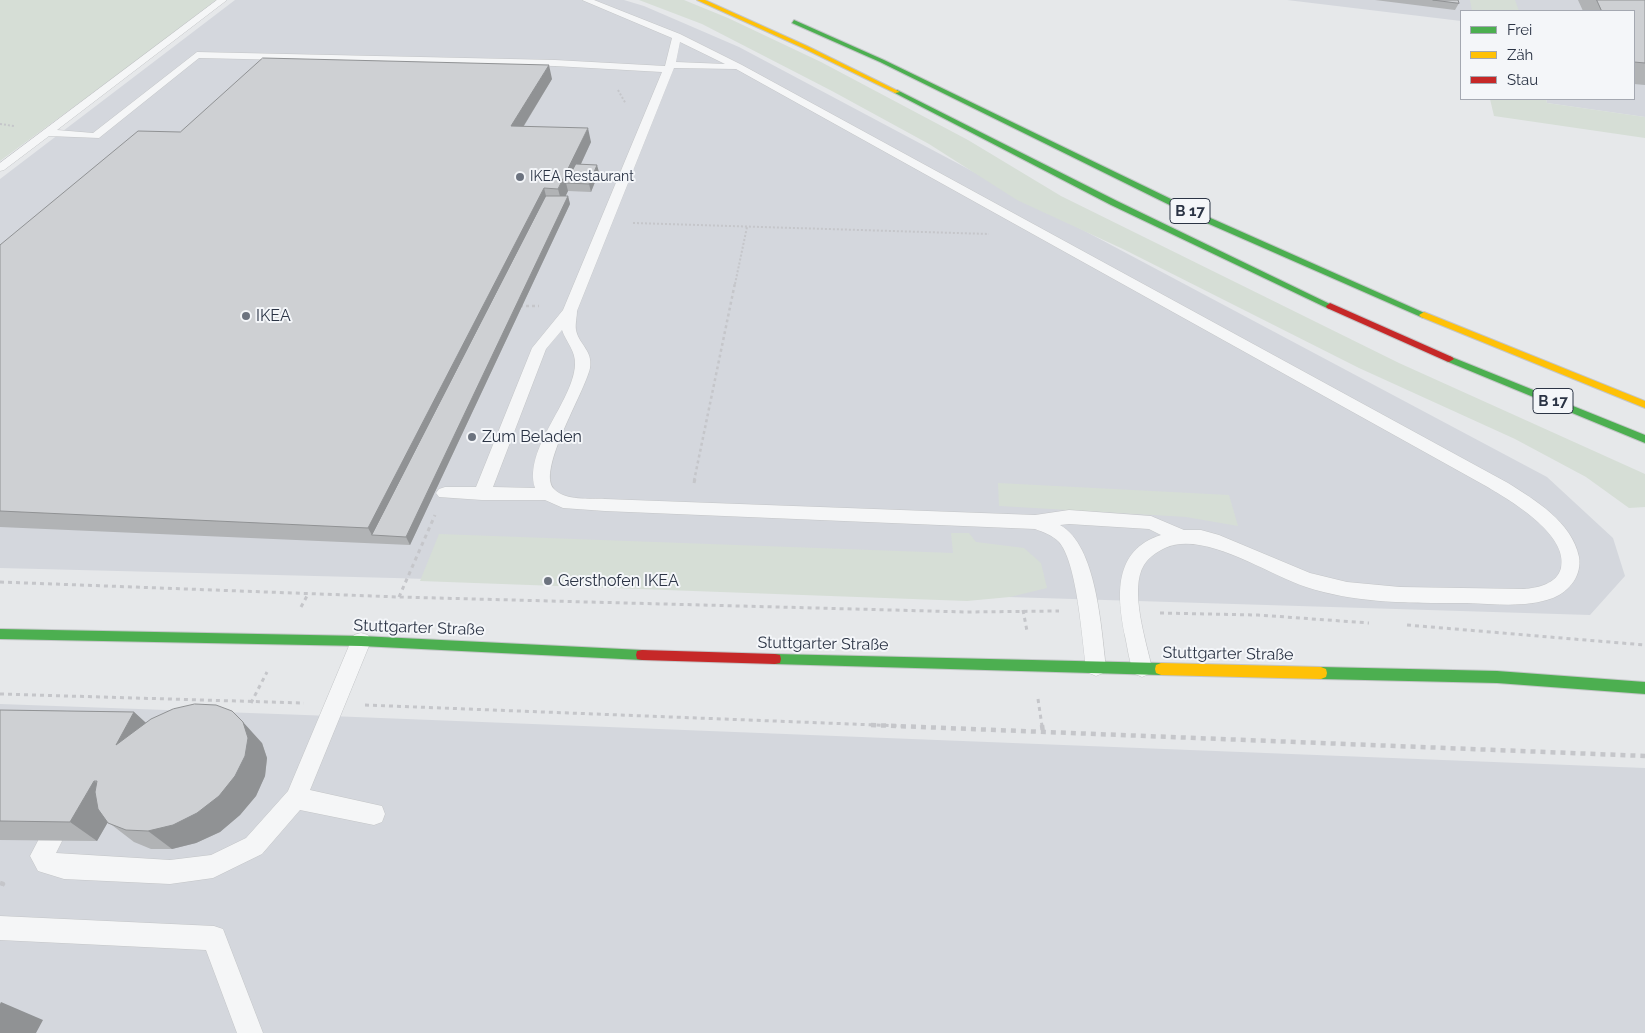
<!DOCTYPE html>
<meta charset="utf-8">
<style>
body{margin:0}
#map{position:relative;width:1645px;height:1033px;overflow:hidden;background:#e6e8ea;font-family:Raleway,sans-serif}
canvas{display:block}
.legend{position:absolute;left:1460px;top:10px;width:175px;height:90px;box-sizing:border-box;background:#f4f6f9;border:1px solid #a4a8b1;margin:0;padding:6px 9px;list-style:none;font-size:15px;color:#2b3445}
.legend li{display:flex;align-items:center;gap:10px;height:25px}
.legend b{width:25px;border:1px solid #a4a8b1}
</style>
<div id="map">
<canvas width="1645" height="1033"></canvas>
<ul class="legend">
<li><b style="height:6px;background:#4caf50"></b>Frei</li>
<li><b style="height:6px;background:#ffc107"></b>Zäh</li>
<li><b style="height:6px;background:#c62828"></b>Stau</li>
</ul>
</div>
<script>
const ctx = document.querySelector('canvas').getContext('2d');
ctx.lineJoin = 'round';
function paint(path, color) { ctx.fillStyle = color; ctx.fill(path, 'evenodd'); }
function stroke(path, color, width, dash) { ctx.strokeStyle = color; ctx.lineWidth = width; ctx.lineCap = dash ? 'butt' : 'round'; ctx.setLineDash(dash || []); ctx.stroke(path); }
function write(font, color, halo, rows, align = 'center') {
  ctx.font = font + ' Raleway,sans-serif'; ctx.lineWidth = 4; ctx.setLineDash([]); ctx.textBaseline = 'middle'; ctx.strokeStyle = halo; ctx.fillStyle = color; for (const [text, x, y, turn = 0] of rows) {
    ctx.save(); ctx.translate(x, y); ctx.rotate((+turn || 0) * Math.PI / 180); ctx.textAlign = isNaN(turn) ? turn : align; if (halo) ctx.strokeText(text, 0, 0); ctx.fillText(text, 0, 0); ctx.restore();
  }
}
paint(new Path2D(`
 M 235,0 L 624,0 L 644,6 L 739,47 L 1547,477 L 1613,538 L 1625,576 L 1590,615 L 394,578 L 0,568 L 0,179 Z
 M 1287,0 L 1645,0 L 1645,117 L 1547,103 L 1546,99 L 1634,99 L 1634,11 L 1461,11 L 1461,21 Z
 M 0,704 L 305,715 L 1645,768 L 1645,1033 L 0,1033 Z`), '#d4d7dd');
paint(new Path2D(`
 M 0,0 L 216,0 L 139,59 L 0,161 Z
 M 639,0 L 684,0 L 728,18 L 821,62 L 968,140 L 1061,196 L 1399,363 L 1645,474 L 1645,507 L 1629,508 L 1586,477 L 1515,439 L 1359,368 L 1123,249 L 1017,200 L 929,144 L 832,91 L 702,24 Z
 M 1470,0 L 1515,0 L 1519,11 L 1472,11 Z
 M 1490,99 L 1546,99 L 1547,103 L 1645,117 L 1645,138 L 1494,116 Z
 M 998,483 L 1229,495 L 1238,526 L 1186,517 L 999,506 Z
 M 951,533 L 969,533 L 976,542 L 1024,548 L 1041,563 L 1047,588 L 1010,597 L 967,601 L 420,581 L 439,534 L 953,553 Z`), '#d6ded6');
const lane = new Path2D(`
 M 217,0 L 227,0 L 57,130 L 93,133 L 197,52 L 555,60 L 665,66 L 672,38 L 582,0 L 594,0 L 680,34 L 742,65 L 1508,483 C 1535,500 1572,522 1579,557 C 1582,575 1570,591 1553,598 C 1525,608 1496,604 1467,603 C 1413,603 1358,604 1306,587 C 1267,574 1203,530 1165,548 C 1157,552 1149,557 1144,565 C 1129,589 1146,641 1152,668 L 1149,674 L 1142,677 L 1135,674 C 1129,663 1128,649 1125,636 C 1117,596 1113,550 1161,535 L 1149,529 L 1069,524 L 1060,525 C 1097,545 1101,629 1106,667 L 1103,673 L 1096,676 L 1089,673 L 1086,667 C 1082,639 1077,562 1059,542 C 1052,535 1043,532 1035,529 L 605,511 L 563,508 L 545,500 L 482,500 L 439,497 L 436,493 L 439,489 L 445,487 L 476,487 L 532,348 L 563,310 L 662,72 L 555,66 L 199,58 L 99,138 L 49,136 L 4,170 L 0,171 L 0,163 ZM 680,42 L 725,64 L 676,62 ZM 674,68 L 736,69 L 1484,485 C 1508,499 1569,534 1561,568 C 1557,584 1537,588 1524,589 L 1400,587 L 1347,582 L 1310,573 L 1219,535 L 1201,530 L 1184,530 L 1151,516 L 1069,510 L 1035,515 L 605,499 C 590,498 565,501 554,489 C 536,471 585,392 590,368 C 593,350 579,345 576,330 C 575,324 577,317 577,311 ZM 562,330 C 566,342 576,351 575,365 C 573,402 523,449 535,488 L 493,487 L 546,349 Z
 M 361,633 L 368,635 L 371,641 L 310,790 L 382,806 L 385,814 L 382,822 L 374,825 L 300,810 L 262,854 L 213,878 L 170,884 L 64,879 L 38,871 L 30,856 L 42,833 L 50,830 L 58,833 L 62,841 L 56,853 L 170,860 L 211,855 L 246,838 L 288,791 L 351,641 L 354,635 Z
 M 0,916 L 214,926 L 223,929 L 263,1033 L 237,1033 L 206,950 L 0,940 Z`);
const fast = new Path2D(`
 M 794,20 L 884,60 L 1206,216 L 1429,315 L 1424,318 L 1421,317 L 1200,220 L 880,62 L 792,23 Z
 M 897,90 L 1117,201 L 1334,306 L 1330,309 L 1327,308 L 1111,205 L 895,93 L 894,92 Z
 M 1449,356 L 1645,435 L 1645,443 L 1446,361 L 1446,357 Z
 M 0,629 L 361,636 L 642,650 L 647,651 L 648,655 L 647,659 L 642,660 L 361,646 L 0,639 Z
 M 775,654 L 1161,663 L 1166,665 L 1167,669 L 1166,673 L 1161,675 L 775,664 L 770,663 L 769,659 L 770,655 Z
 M 1321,667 L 1497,671 L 1645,682 L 1645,694 L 1497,683 L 1321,679 L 1316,677 L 1315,673 L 1316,669 Z`);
const slow = new Path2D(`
 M 697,0 L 705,0 L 807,46 L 900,92 L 895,93 L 803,48 Z
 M 1424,312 L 1645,401 L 1645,408 L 1421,317 L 1419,315 Z
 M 1161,663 L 1321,667 L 1326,669 L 1327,673 L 1326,677 L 1321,679 L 1161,675 L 1156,673 L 1155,669 L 1156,665 Z`);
const jam = new Path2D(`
 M 1330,303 L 1452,357 L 1454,359 L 1449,362 L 1446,361 L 1327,308 L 1326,306 Z
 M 642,650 L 775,654 L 780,655 L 781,659 L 780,663 L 775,664 L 642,660 L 637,659 L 636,655 L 637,651 Z`);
stroke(lane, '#c4c6c8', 1);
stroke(fast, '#c4c6c8', 2);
stroke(slow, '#c4c6c8', 2);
stroke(jam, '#c4c6c8', 2);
stroke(new Path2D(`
 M 618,90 L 626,104
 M 0,124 L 14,126
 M 633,223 L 989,234
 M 735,284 L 747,227`), '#c5c6ca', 2, [2, 2]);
stroke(new Path2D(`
 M 520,306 L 539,306
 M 694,481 L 735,283`), '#c5c6ca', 2.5, [3, 3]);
stroke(new Path2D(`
 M 694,483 L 695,479
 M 0,582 L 399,597 L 967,612 L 1059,611
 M 399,597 L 435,515
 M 301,607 L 308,594
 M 1023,610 L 1027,631
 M 1160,613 L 1258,615 L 1369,623
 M 1407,625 L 1645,645
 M 0,694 L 304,703
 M 1038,699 L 1042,726
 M 251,703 L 267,672
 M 365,705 L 902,726`), '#c5c6ca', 3, [4, 4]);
stroke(new Path2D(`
 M 871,725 L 1645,756
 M 1042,725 L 1043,733
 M 0,883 L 3,884 L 0,888`), '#c5c6ca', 4.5, [5, 5]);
paint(lane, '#f5f6f7');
paint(fast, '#4caf50');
paint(slow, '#ffc107');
paint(jam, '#c62828');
paint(new Path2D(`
 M 1375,0 L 1458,0 L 1459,3 L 1455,10 Z
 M 1578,0 L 1645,0 L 1645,85 L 1634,84 L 1634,11 L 1583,11 Z
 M 552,79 L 524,126 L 591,142 L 581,164 L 599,172 L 591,192 L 568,191 L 565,196 L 568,196 L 570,204 L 410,545 L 0,527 L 0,245 L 180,132 Z
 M 0,710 L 134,712 L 146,723 L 262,743 L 267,758 L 265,776 L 256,796 L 240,815 L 220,832 L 196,843 L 172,849 L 151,849 L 134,842 L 108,822 L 97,841 L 0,840 Z`), '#b1b3b5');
paint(new Path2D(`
 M 549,65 L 552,79 L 515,140 L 511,126 Z
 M 588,128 L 591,142 L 572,183 L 566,183 L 568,191 L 562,204 L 558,189 Z
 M 597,165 L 599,172 L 591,192 L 589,184 Z
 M 544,188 L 548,204 L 372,535 L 368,528 Z
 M 568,196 L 570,204 L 410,545 L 406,537 Z
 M 134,712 L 157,733 L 116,745 Z
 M 243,722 L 262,743 L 267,758 L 265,776 L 256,796 L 240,815 L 220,832 L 196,843 L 172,849 L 148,831 Z
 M 94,781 L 120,801 L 97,841 L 70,822 Z
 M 1,1002 L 43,1020 L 36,1033 L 0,1033 L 0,1004 Z`), '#909294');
const building = new Path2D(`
 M 1433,0 L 1458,0 L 1459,3 Z
 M 1597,0 L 1645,0 L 1645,63 L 1634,62 L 1634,11 L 1602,11 Z
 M 263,58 L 549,65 L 511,126 L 588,128 L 558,189 L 544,188 L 368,528 L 0,511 L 0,245 L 138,131 L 180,132 Z
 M 576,164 L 597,165 L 589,184 L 566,183 Z
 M 546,196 L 568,196 L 406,537 L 372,535 Z
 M 195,704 L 216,705 L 232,711 L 243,722 L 248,738 L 245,756 L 235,776 L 219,796 L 197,813 L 173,825 L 148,831 L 126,830 L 108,823 L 98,809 L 95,792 L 97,781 L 94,781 L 70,822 L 0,821 L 0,710 L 134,712 L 116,745 L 151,719 L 173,709 Z`);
paint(building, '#ced0d3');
stroke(building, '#909294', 1);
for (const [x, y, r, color] of [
 [520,177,5,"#6c737f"],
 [246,316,5,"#6c737f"],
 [472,437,5,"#6c737f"],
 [548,581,5,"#6c737f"]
]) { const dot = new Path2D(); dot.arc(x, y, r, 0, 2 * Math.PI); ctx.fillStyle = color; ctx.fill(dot); stroke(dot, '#f4f6f9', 2); }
write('14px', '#2b3445', '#f4f6f9', [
 ["IKEA Restaurant",530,177]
], 'left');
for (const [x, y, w] of [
 [1190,211,40],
 [1553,401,40]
]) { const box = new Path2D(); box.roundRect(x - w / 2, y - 12.5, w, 25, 4); ctx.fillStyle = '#f4f6f9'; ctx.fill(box); stroke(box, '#2b3445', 1); }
write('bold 15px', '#2b3445', null, [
 ["B 17",1190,211],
 ["B 17",1553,401]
]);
write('16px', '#2b3445', '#f4f6f9', [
 ["IKEA",256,316],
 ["Zum Beladen",482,437],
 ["Gersthofen IKEA",558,581]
], 'left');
write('16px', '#2b3445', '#f4f6f9', [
 ["Stuttgarter Straße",419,628,2],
 ["Stuttgarter Straße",823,644,1],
 ["Stuttgarter Straße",1228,654,1]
]);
</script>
